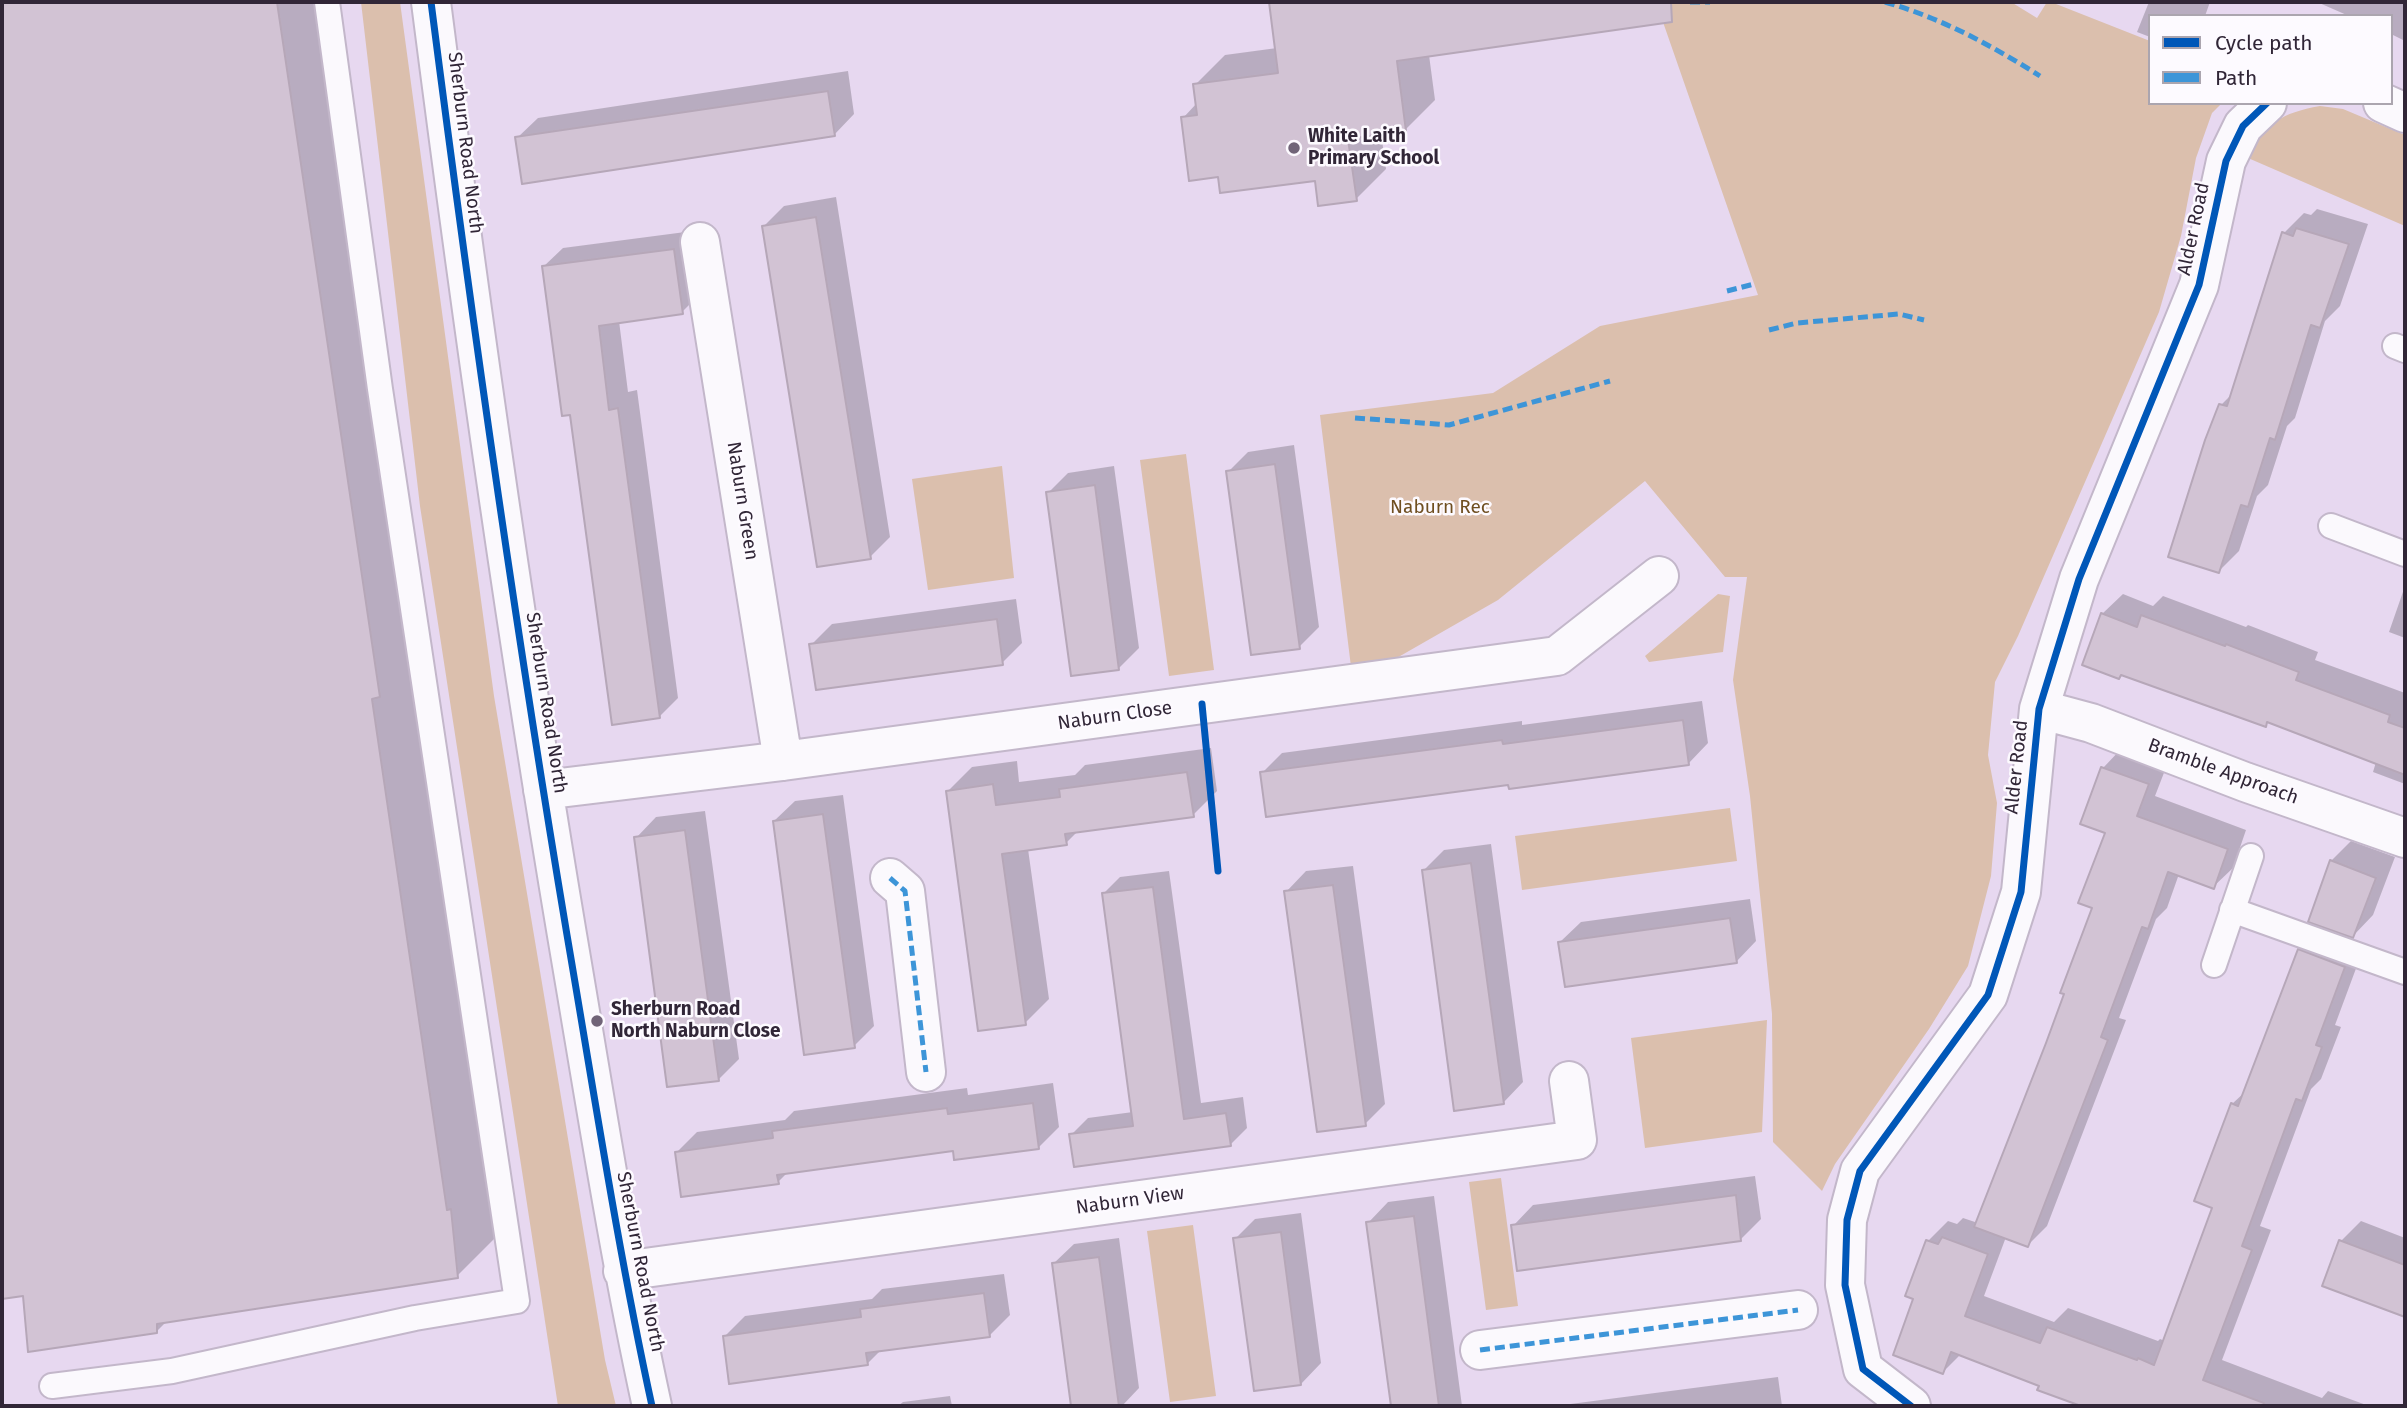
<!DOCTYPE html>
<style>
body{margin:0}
#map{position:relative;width:2407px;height:1408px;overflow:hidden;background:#e7d8f0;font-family:"Fira Sans",sans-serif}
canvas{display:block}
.frame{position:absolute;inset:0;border:4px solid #312637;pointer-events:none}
.legend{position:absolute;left:2148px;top:14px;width:245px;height:91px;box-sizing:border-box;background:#fdfaff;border:2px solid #aba5af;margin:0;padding:9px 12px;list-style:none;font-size:21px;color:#312637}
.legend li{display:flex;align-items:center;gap:14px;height:35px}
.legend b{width:35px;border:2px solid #aba5af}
</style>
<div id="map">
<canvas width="2407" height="1408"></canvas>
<div class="frame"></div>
<ul class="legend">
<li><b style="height:9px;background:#0057b8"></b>Cycle path</li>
<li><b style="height:9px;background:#3d95d8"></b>Path</li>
</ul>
</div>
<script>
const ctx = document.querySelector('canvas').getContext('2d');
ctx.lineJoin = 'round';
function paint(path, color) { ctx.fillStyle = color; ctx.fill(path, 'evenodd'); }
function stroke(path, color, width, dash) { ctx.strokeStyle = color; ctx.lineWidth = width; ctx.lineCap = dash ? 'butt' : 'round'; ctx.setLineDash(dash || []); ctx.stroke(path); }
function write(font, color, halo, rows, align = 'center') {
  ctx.font = font + ' "Fira Sans",sans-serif'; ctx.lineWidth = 5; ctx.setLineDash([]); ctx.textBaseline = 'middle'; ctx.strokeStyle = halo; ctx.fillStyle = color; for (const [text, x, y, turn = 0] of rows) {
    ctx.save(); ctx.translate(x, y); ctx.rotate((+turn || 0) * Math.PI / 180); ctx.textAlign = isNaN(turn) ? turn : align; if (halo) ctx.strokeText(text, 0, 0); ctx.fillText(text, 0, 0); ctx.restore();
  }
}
paint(new Path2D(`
 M 361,2 L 400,2 L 494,696 L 605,1360 L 616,1406 L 558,1406 L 420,506 Z
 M 1656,2 L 2011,2 L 2037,18 L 2047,2 L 2051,2 L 2150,41 L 2150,103 L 2222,103 L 2212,113 L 2196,158 L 2181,236 L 2159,312 L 2018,636 L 1995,682 L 1988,755 L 1997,803 L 1991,876 L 1968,966 L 1929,1029 L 1835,1164 L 1822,1191 L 1773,1142 L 1772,1014 L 1750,796 L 1733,680 L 1747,577 L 1725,577 L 1645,481 L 1498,600 L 1353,683 L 1320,415 L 1493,393 L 1600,326 L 1758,295 Z
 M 2320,106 L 2343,109 L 2405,135 L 2405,226 L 2248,158 C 2266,123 2281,113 2320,106 Z
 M 1186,454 L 1214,670 L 1169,676 L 1140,460 Z
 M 1002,466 L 1014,578 L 928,590 L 912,479 Z
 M 1718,594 L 1730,596 L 1723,652 L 1649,662 L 1645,656 Z
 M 1730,808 L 1737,861 L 1522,890 L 1515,836 Z
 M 1767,1020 L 1762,1132 L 1645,1148 L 1631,1038 Z
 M 1501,1178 L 1518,1306 L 1486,1310 L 1469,1182 Z
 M 1193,1225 L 1216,1396 L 1170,1402 L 1147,1231 Z`), '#dbbfad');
paint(new Path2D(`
 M 2,2 L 320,2 L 410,665 L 485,1173 L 488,1172 L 495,1238 L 457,1276 L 167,1321 L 157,1331 L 24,1294 L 2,1297 Z
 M 1271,2 L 1647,2 L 1621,28 L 1429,55 L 1435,100 L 1405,130 L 1381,133 L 1386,169 L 1356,199 L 1316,179 L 1219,175 L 1183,118 L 1197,103 L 1195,85 L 1225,55 L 1277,48 Z
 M 2149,2 L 2210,2 L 2205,16 L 2150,16 L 2150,37 L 2137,32 Z
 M 2317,2 L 2405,2 L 2405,41 L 2391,34 L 2391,16 L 2349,16 Z
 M 848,71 L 854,114 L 834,135 L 517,138 L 538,118 Z
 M 836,197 L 890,537 L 870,557 L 764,226 L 784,206 Z
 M 2317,209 L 2368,224 L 2340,306 L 2325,321 L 2295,418 L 2287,426 L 2268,485 L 2257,496 L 2239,551 L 2219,571 L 2221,405 L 2233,393 L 2284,233 L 2304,213 L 2311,215 Z
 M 693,231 L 701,293 L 682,312 L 619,321 L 628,392 L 637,390 L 678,698 L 659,717 L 543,267 L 563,248 Z
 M 1294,445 L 1319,627 L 1299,647 L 1228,472 L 1248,452 Z
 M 1114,466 L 1139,648 L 1119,668 L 1048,493 L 1068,473 Z
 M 2405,586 L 2405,638 L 2389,632 Z
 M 2123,594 L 2153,606 L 2163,596 L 2246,627 L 2248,625 L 2318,652 L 2315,660 L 2405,693 L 2405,784 L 2373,772 L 2376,762 L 2269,721 L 2265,725 L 2102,614 Z
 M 1016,599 L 1022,643 L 1002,663 L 811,645 L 832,624 Z
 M 1702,701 L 1708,743 L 1688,764 L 1509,783 L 1262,773 L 1282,753 L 1522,721 L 1522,725 Z
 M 1211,748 L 1217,791 L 1193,815 L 1079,830 L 1066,843 L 1028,849 L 1049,999 L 1025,1023 L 948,791 L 972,767 L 1017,761 L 1019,782 L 1075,775 L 1085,765 Z
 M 2122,748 L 2167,765 L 2155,796 L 2246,830 L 2233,868 L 2213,887 L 2179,874 L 2167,908 L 2156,919 L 2119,1018 L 2126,1020 L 2047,1226 L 2028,1245 L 2006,1237 L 1984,1296 L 2054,1322 L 2068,1308 L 2158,1341 L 2160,1339 L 2165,1341 L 2214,1207 L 2232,1104 L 2246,1091 L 2299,950 L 2319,930 L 2364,947 L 2335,1025 L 2341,1027 L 2321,1079 L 2311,1089 L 2260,1226 L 2271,1230 L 2222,1360 L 2322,1398 L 2328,1391 L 2369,1406 L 2117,1406 L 2098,1399 L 2091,1406 L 2086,1406 L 2040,1389 L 2041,1385 L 1961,1354 L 1943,1372 L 1916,1298 L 1928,1241 L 1948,1221 L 1957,1224 L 1963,1218 L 1978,1223 L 2047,1044 L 2094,907 L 2107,832 L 2082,823 L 2103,768 Z
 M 843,795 L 874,1026 L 854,1046 L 774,821 L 795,801 Z
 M 705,811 L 739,1059 L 719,1079 L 636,838 L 656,817 Z
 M 2351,841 L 2395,857 L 2373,915 L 2353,936 L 2331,861 Z
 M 1491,844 L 1523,1082 L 1503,1103 L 1424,870 L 1444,850 Z
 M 1353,866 L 1385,1104 L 1365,1124 L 1286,892 L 1306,871 Z
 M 1169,871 L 1201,1103 L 1243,1097 L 1247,1128 L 1230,1145 L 1071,1135 L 1088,1118 L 1133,1112 L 1103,894 L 1120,877 Z
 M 1750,899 L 1756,941 L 1736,962 L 1560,942 L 1581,922 Z
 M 1053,1083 L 1059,1127 L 1039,1147 L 954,1149 L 789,1171 L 778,1182 L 677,1152 L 697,1132 L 785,1120 L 794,1111 L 967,1088 L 968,1095 Z
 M 1755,1176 L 1761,1219 L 1741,1239 L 1513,1226 L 1533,1205 Z
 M 1434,1196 L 1462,1406 L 1392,1406 L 1368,1223 L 1388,1202 Z
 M 1301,1213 L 1321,1363 L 1301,1384 L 1235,1239 L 1255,1219 Z
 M 2361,1221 L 2405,1238 L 2405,1315 L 2325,1285 L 2341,1241 Z
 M 1119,1238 L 1139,1388 L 1122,1406 L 1073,1406 L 1053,1264 L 1074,1244 Z
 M 1004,1274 L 1010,1315 L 990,1335 L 881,1350 L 867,1364 L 724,1337 L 745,1316 L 872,1299 L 882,1289 Z
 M 1778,1377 L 1782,1406 L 1555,1406 Z
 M 950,1396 L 952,1406 L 898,1406 L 903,1402 Z`), '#0003');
const building = new Path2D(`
 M 2,2 L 277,2 L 380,697 L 372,699 L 447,1210 L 451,1209 L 458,1278 L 157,1324 L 157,1333 L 28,1352 L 23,1296 L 2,1299 Z
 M 1269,2 L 1671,2 L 1672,22 L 1397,61 L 1406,131 L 1348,139 L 1357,201 L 1318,206 L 1315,181 L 1220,193 L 1218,177 L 1189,181 L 1181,117 L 1197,115 L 1193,84 L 1278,73 Z
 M 828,91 L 835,136 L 522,184 L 515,137 Z
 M 816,217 L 871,559 L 817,567 L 762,226 Z
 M 2296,228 L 2349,244 L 2320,328 L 2311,325 L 2275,440 L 2270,438 L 2248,507 L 2241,505 L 2219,573 L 2168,557 L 2205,440 L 2219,404 L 2227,406 L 2282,232 L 2293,236 Z
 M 674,249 L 683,314 L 599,326 L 609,410 L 618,408 L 660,718 L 612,725 L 570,415 L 562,416 L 542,266 Z
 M 1275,464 L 1300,649 L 1251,655 L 1226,471 Z
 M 1095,485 L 1119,670 L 1071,676 L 1046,492 Z
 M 2101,613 L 2137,627 L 2141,615 L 2225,646 L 2226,644 L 2299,672 L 2296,680 L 2390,715 L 2388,722 L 2405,728 L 2405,775 L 2267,722 L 2266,727 L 2121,675 L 2119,679 L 2082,665 Z
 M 997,619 L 1003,665 L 816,690 L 809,644 Z
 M 1683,720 L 1689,765 L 1509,789 L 1508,785 L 1266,817 L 1260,772 L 1502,740 L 1503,744 Z
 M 2101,767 L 2149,784 L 2137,816 L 2228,849 L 2214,889 L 2168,872 L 2148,929 L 2142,927 L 2129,962 L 2101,1037 L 2108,1040 L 2028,1247 L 1974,1227 L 2046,1043 L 2064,994 L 2060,993 L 2092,908 L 2078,903 L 2105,833 L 2080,824 Z
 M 1187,772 L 1194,817 L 1065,834 L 1067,845 L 1002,854 L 1026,1025 L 978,1031 L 946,791 L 993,784 L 996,805 L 1060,797 L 1059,789 Z
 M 823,814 L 855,1048 L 804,1055 L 773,821 Z
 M 685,830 L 719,1081 L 667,1087 L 634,837 Z
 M 2330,860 L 2376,878 L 2353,938 L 2308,922 Z
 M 1471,863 L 1504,1104 L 1454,1111 L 1422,870 Z
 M 1333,885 L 1366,1126 L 1317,1132 L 1284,891 Z
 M 1153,887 L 1184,1119 L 1226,1113 L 1231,1146 L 1074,1167 L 1069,1134 L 1133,1126 L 1102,893 Z
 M 1730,918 L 1737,963 L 1565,987 L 1558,942 Z
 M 2298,949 L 2345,967 L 2316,1045 L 2322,1047 L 2302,1101 L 2296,1099 L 2242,1246 L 2252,1250 L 2203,1380 L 2264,1403 L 2263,1406 L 2081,1406 L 2037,1390 L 2039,1386 L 1951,1352 L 1943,1374 L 1893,1355 L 1913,1299 L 1905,1296 L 1926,1240 L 1938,1244 L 1942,1237 L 1988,1254 L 1965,1316 L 2040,1343 L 2047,1327 L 2137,1360 L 2138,1358 L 2154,1365 L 2212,1208 L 2194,1201 L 2231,1103 L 2238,1106 Z
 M 1033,1103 L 1039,1149 L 954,1160 L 953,1151 L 777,1175 L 779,1184 L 681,1197 L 675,1152 L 773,1138 L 772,1131 L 947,1108 L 948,1114 Z
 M 1736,1195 L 1741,1241 L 1517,1271 L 1511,1225 Z
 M 1414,1216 L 1425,1299 L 1439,1406 L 1391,1406 L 1366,1222 Z
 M 1281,1232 L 1301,1385 L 1254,1391 L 1233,1238 Z
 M 2339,1240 L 2405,1265 L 2405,1317 L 2322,1286 Z
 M 1099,1257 L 1119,1406 L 1071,1406 L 1052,1263 Z
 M 984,1293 L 990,1337 L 866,1353 L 868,1365 L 729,1384 L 723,1336 L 861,1317 L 860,1309 Z`);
paint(building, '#d2c3d4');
stroke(building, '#b6a7b8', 2);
const lane = new Path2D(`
 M 2395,346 L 2405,350
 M 2331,526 L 2405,554
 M 2232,910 L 2405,972
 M 2214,965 L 2251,856
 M 52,1386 L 172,1371 L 415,1318 L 517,1301 L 380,389 L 327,2`);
const street = new Path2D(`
 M 431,2 C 471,314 515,625 567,935 C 594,1093 618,1250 652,1406
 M 2383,103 L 2405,113
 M 700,242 L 783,761
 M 2039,709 L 2091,723 L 2245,782 L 2405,838
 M 543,790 L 783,761 L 1557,656 L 1659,576
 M 890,878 L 905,891 L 926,1072
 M 623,1271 L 1577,1140 L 1569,1081
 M 1480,1350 L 1798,1310
 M 1911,1406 L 1863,1369 L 1845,1285 L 1847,1220 L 1860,1171 L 1988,995 L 2021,892 L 2039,709 L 2079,579 L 2199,285 L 2226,161 L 2243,126 L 2267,103`);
stroke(lane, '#c3b7ca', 28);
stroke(street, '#c3b7ca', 42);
stroke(lane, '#fbf9fd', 24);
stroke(street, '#fbf9fd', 38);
stroke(new Path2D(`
 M 1690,2 L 1710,2
 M 1885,2 C 1941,18 1991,45 2040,76
 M 1727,291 L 1754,284
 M 1769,330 L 1797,323 L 1899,314 L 1924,320
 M 1355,418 L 1449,425 L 1610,381
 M 890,878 L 905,891 L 926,1072
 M 1480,1350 L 1798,1310`), '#3d95d8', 5, [10, 5]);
stroke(new Path2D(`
 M 431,2 C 471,314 515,625 567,935 C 594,1093 618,1250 652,1406
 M 1202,704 L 1218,871
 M 1911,1406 L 1863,1369 L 1845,1285 L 1847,1220 L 1860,1171 L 1988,995 L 2021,892 L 2039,709 L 2079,579 L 2199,285 L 2226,161 L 2243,126 L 2267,103`), '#0057b8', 7);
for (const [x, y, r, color] of [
 [1294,148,7,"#716478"],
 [597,1021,7,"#716478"]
]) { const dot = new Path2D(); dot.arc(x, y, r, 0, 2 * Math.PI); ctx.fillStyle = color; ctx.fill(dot); stroke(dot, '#fdfaff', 2.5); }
write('bold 19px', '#312637', '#fdfaff', [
 ["White Laith",1308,137],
 ["Primary School",1308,159],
 ["Sherburn Road",611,1010],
 ["North Naburn Close",611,1032]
], 'left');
write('19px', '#312637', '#fdfaff', [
 ["Sherburn Road North",465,143,83],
 ["Alder Road",2194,229,-78],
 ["Naburn Green",742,501,81],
 ["Sherburn Road North",546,703,81],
 ["Naburn Close",1115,716,-8],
 ["Alder Road",2017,767,-84],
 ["Bramble Approach",2223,772,20],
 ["Naburn View",1130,1201,-8],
 ["Sherburn Road North",640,1262,79]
]);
write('19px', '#6f4f21', '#fdfaff', [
 ["Naburn Rec",1440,508]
]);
</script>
